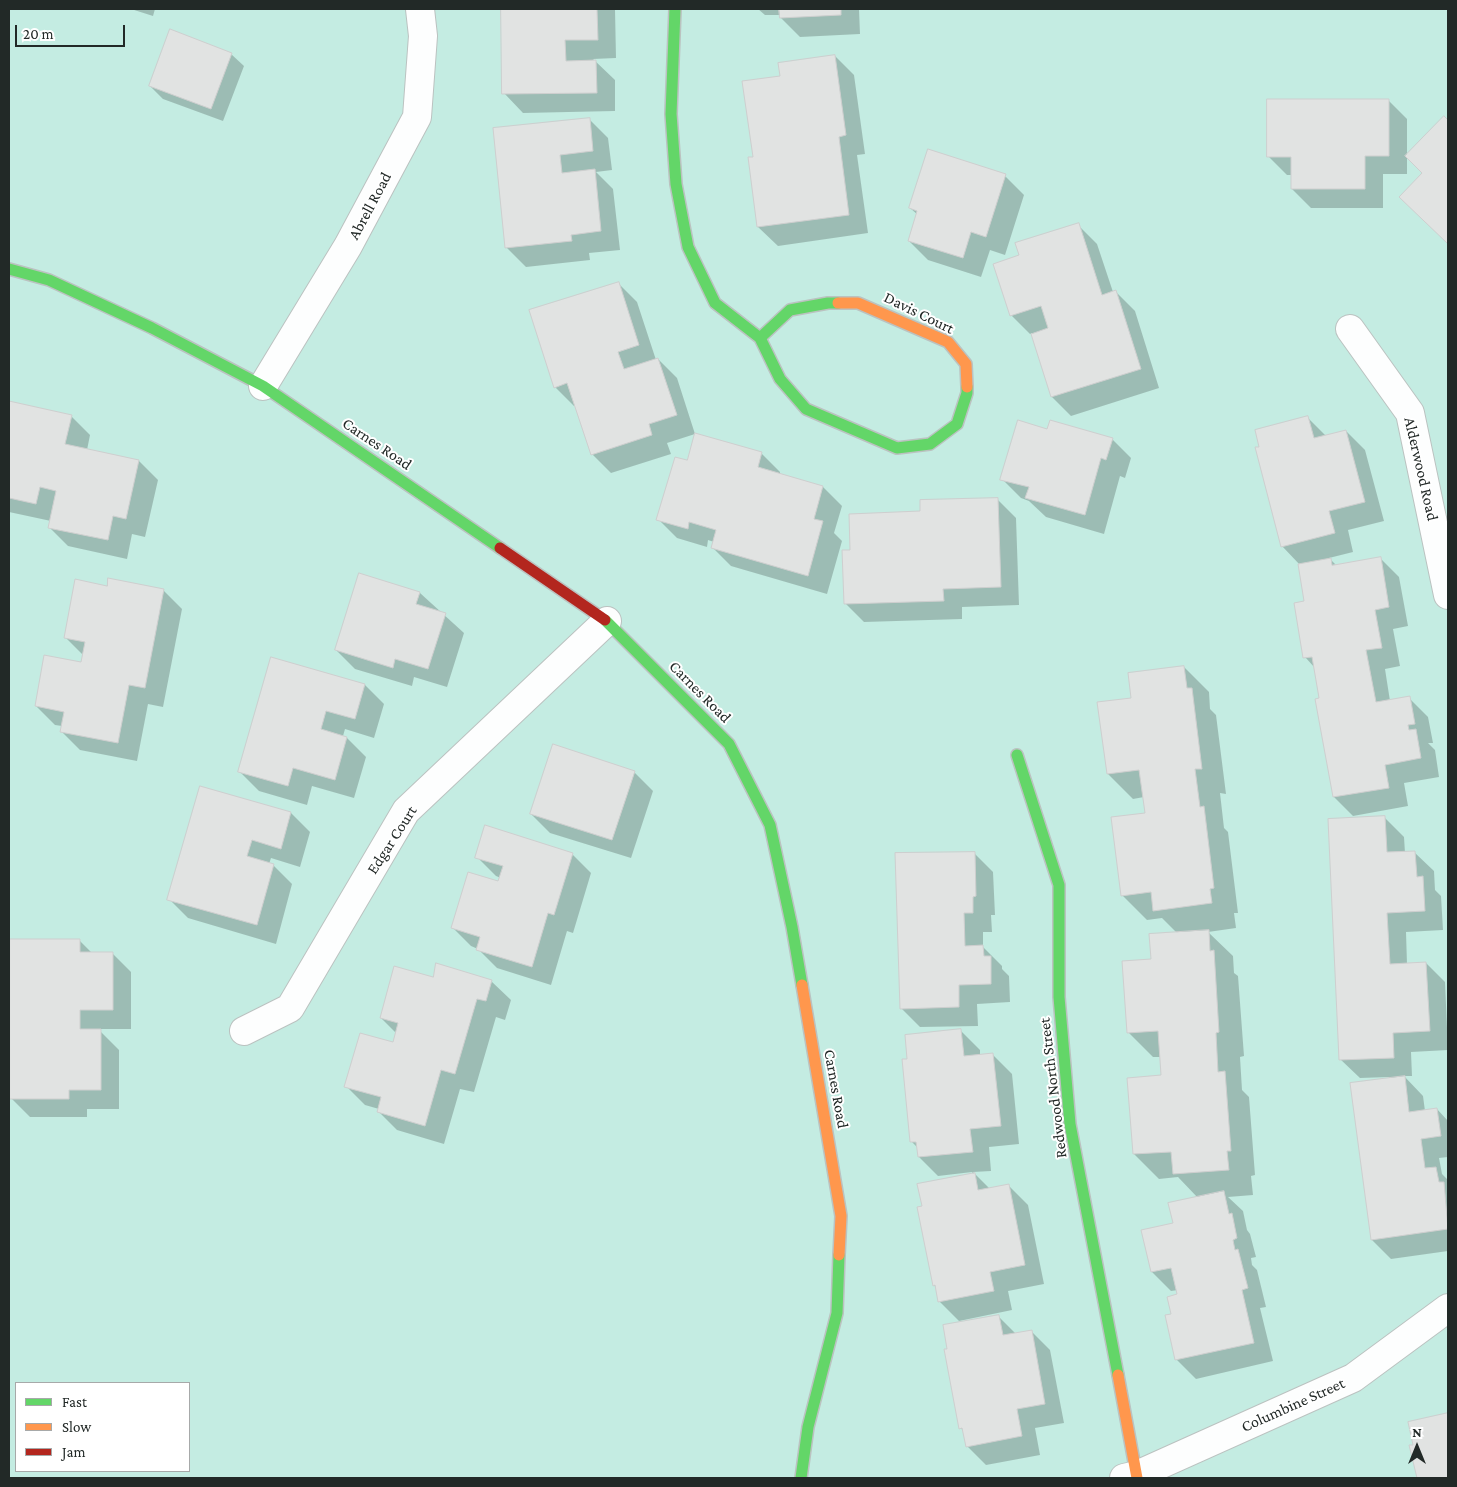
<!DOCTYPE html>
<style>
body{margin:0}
#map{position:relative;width:1457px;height:1487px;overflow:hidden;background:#f1fbf8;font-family:"Crimson Pro",serif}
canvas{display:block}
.frame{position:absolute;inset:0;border:10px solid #222927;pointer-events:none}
.legend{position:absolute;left:15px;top:1382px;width:175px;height:90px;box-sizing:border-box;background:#fff;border:1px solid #a7a9a9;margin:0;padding:6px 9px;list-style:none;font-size:15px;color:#222927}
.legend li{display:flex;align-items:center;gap:10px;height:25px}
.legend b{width:25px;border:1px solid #a7a9a9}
.north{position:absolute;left:1392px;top:1422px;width:50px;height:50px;-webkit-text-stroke:4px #fff;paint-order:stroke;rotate:0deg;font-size:14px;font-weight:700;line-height:20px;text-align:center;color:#222927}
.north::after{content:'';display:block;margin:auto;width:18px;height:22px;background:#222927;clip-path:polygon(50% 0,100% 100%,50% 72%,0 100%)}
.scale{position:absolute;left:15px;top:25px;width:110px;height:22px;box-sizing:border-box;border:2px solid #222927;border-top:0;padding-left:6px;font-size:15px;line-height:18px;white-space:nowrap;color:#222927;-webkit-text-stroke:4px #fff;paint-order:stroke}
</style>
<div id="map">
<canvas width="1457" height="1487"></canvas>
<div class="frame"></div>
<ul class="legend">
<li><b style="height:6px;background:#63d668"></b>Fast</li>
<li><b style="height:6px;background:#ff974d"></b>Slow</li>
<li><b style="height:6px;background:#b3261e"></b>Jam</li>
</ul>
<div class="north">N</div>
<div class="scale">20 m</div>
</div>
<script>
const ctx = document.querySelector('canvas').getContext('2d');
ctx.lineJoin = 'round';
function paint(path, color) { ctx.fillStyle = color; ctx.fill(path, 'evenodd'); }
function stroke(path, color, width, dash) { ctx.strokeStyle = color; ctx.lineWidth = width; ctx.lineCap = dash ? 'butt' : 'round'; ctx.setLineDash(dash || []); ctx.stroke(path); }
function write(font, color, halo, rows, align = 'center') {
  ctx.font = font + ' "Crimson Pro",serif'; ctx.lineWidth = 4; ctx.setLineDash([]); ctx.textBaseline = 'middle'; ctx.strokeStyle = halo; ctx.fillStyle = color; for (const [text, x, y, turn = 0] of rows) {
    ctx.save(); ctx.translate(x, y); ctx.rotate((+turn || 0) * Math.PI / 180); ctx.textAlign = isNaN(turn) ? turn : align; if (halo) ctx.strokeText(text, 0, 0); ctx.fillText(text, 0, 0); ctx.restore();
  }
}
paint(new Path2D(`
 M 9,9 L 1448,9 L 1448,1478 L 9,1478 ZM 16,1383 L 189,1383 L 189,1471 L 16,1471 Z`), '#c4ece2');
paint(new Path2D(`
 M 131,9 L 155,9 L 153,16 Z
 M 502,9 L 615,9 L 616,58 L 593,59 L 615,80 L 615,111 L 523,113 L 504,93 Z
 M 758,9 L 859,9 L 860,34 L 800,37 L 781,18 L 781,15 L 765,15 Z
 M 231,54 L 244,66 L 223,121 L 163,99 L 150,86 Z
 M 835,56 L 854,75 L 865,154 L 857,155 L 868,233 L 778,246 L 758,227 L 755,158 L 781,77 Z
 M 1388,100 L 1407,119 L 1407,156 L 1444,118 L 1448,122 L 1448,243 L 1420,216 L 1424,173 L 1407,157 L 1407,174 L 1383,174 L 1383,208 L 1311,208 L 1292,189 L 1292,175 L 1287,175 L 1268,156 Z
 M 589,119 L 608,138 L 612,170 L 596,172 L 613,189 L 620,250 L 589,253 L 590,260 L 526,267 L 507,248 L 494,129 Z
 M 1005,176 L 1024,195 L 1005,255 L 990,250 L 981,277 L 928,260 L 909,241 L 918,215 L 910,208 Z
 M 1078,225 L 1097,244 L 1113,292 L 1116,292 L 1135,311 L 1159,388 L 1071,416 L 1052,397 L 1032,333 L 1030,334 L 1011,315 Z
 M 618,283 L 637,302 L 656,360 L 658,359 L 677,378 L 695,434 L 667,443 L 671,454 L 611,473 L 592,454 L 576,405 L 574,406 L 555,387 Z
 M 9,402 L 71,416 L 90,435 L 87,450 L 139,461 L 158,480 L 145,537 L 132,534 L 127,559 L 68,546 L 49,527 L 51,521 L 9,512 Z
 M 1308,418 L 1326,436 L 1346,431 L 1365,450 L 1384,521 L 1348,530 L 1353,552 L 1329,558 L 1337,566 L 1380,558 L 1399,577 L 1408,626 L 1393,629 L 1400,666 L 1385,669 L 1390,701 L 1409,698 L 1428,717 L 1433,743 L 1428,743 L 1435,750 L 1439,777 L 1404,783 L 1408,806 L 1353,816 L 1334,797 L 1315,668 L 1305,657 L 1306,602 L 1300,565 L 1282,546 L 1260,448 Z
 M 1048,431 L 1112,439 L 1131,458 L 1125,478 L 1120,476 L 1104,534 L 1046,517 L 1029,501 L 1021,498 L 1002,479 Z
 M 761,453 L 780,472 L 780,474 L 823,487 L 842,506 L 834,533 L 842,541 L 827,594 L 731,566 L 712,547 L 714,542 L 708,540 L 707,547 L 677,538 L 658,519 L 687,462 Z
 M 997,499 L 1016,518 L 1019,605 L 962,607 L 962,619 L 864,622 L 845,603 L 852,551 L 921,512 Z
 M 360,574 L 420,593 L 464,633 L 447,687 L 414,677 L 412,686 L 355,669 L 336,650 Z
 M 108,587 L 163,590 L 182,609 L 163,707 L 148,704 L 137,761 L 80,750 L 61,731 L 62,726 L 55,725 L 36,706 L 82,663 L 84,656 L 65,637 Z
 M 272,659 L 365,685 L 384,704 L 374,738 L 345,729 L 343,736 L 347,738 L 366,757 L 354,798 L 312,786 L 307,805 L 259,791 L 240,772 Z
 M 1184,667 L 1209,692 L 1210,709 L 1216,715 L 1226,794 L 1220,793 L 1224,828 L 1228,832 L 1238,913 L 1234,913 L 1236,928 L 1208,932 L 1233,956 L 1234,973 L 1238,976 L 1244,1056 L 1240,1057 L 1242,1090 L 1249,1097 L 1255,1175 L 1251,1176 L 1253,1195 L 1228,1197 L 1243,1211 L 1247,1230 L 1250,1234 L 1256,1257 L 1251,1258 L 1252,1265 L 1257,1270 L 1266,1307 L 1260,1308 L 1273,1361 L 1196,1379 L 1177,1360 L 1172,1315 L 1179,1295 L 1178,1290 L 1171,1291 L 1152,1272 L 1143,1231 L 1174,1224 L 1198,1198 L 1178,1177 L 1159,1179 L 1134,1154 L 1162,1076 L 1161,1057 L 1153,1057 L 1129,1033 L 1152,960 L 1178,934 L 1162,918 L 1147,920 L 1122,895 L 1146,814 L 1144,797 L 1133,799 L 1108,774 L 1133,699 Z
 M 634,772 L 653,791 L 631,858 L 550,833 L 531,814 Z
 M 201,787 L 291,813 L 310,832 L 300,867 L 271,858 L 269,864 L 273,865 L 292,884 L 276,944 L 188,918 L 169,899 Z
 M 1385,818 L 1404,837 L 1405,853 L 1414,852 L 1434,871 L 1435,890 L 1441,896 L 1443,930 L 1406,932 L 1407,964 L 1426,963 L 1445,982 L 1448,1050 L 1411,1052 L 1412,1076 L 1404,1076 L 1423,1096 L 1425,1111 L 1437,1109 L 1448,1121 L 1448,1157 L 1439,1158 L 1442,1174 L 1448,1180 L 1448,1251 L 1391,1259 L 1372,1240 L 1389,1077 L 1360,1078 L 1340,1059 Z
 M 974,853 L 993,872 L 995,915 L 991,915 L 992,932 L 983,932 L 983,947 L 1002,966 L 1002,969 L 1009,976 L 1010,1002 L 977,1004 L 978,1026 L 920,1027 L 901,1008 Z
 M 572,854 L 591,873 L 573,933 L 567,931 L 551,985 L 497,968 L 478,949 L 471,946 L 452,927 L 499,883 L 501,878 L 496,876 L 477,857 Z
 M 80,941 L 92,953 L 112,953 L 131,972 L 131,1029 L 98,1029 L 119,1050 L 119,1109 L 87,1109 L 87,1117 L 30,1117 L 11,1098 Z
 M 434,978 L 491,981 L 511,1000 L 505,1020 L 496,1017 L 474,1092 L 460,1089 L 444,1144 L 397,1130 L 378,1111 L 379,1109 L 365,1105 L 346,1086 L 394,1043 L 397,1034 L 381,1018 Z
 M 961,1031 L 980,1050 L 980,1056 L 993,1055 L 1012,1074 L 1019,1144 L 989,1147 L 991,1171 L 973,1172 L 990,1189 L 1009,1186 L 1028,1205 L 1044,1284 L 1008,1291 L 1012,1310 L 959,1321 L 940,1302 L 937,1289 L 934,1285 L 924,1206 L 973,1174 L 972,1172 L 938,1176 L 919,1157 L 918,1148 L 912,1142 L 909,1060 Z
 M 998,1316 L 1016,1334 L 1031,1331 L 1050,1350 L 1064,1423 L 1035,1428 L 1040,1455 L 986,1465 L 967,1446 L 964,1432 L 961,1428 Z
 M 1448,1414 L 1448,1478 L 1418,1478 L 1411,1446 L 1414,1446 L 1409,1423 Z`), '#0003');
const building = new Path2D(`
 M 501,9 L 597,9 L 598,40 L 565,40 L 566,61 L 596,60 L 597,93 L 502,94 Z
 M 779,9 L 841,9 L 841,15 L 780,18 Z
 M 170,29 L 232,53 L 211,109 L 149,86 Z
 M 835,55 L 846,135 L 839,137 L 849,215 L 757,227 L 748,157 L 753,157 L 742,81 L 780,76 L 778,63 Z
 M 1267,99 L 1389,99 L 1389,156 L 1365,156 L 1365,189 L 1291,189 L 1291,157 L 1267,157 Z
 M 1444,116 L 1448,120 L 1448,244 L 1399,197 L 1422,173 L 1405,156 Z
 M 590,118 L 593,151 L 560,155 L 562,173 L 595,169 L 601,231 L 571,235 L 572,241 L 505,248 L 493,128 Z
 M 928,149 L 1006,174 L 986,237 L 971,232 L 963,258 L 908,241 L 917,211 L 909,208 Z
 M 1079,223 L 1102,295 L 1116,290 L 1141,369 L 1051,397 L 1031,334 L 1048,328 L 1041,306 L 1010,316 L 993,264 L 1019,255 L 1015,243 Z
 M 619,282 L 639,345 L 618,352 L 624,369 L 658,358 L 677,415 L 649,424 L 652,435 L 591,455 L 567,383 L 554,388 L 529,310 Z
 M 9,401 L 72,415 L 65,444 L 139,460 L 126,519 L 113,516 L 108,540 L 48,528 L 56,491 L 40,487 L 36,504 L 9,498 Z
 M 1308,416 L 1314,438 L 1346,430 L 1365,502 L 1329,511 L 1335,533 L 1281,547 L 1255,447 L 1259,447 L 1255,430 Z
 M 1018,420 L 1047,429 L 1050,420 L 1113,438 L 1106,460 L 1101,458 L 1085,515 L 1025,498 L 1029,487 L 1000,480 Z
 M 695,433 L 762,452 L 758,467 L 823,486 L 814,519 L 823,521 L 808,576 L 711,548 L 716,530 L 689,522 L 688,529 L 656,520 L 675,457 L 687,460 Z
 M 998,498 L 1001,587 L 943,589 L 944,601 L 844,604 L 842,550 L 850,550 L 849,514 L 920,511 L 920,500 Z
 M 1381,557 L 1389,607 L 1375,610 L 1382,648 L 1366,650 L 1376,702 L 1410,696 L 1415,724 L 1408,725 L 1409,730 L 1416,729 L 1421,758 L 1385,765 L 1389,788 L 1333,797 L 1315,699 L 1319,698 L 1312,657 L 1303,658 L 1294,603 L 1304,601 L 1298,564 L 1331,558 L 1332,565 Z
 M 359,573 L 420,592 L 416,604 L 446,613 L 428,669 L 395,659 L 393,668 L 335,650 Z
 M 108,578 L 164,589 L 145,688 L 129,685 L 118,743 L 60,732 L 64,712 L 35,706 L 44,655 L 81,662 L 85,642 L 64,638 L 75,579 L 107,586 Z
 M 271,657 L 365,684 L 355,719 L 326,711 L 321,729 L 347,737 L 335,780 L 293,768 L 288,786 L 238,772 Z
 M 1184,666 L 1187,688 L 1192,688 L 1202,769 L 1195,769 L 1200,807 L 1204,806 L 1214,888 L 1210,889 L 1212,903 L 1153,911 L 1151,892 L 1121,896 L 1111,817 L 1145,813 L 1139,770 L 1107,774 L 1097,702 L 1131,698 L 1128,673 Z
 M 553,744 L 635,771 L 612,840 L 530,814 Z
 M 200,786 L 291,812 L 281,849 L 252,840 L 247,856 L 274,864 L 257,925 L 167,900 Z
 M 1385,816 L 1387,852 L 1415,851 L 1417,877 L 1423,876 L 1425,911 L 1387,913 L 1390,964 L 1426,962 L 1430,1031 L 1393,1033 L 1394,1058 L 1339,1060 L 1328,819 Z
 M 485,825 L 573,853 L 554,915 L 548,913 L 532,967 L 476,950 L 480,937 L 451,928 L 468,872 L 498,881 L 503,866 L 475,858 Z
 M 975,852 L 976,896 L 973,897 L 973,913 L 964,913 L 965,946 L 983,945 L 984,956 L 991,956 L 991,984 L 959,985 L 959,1007 L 900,1009 L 895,853 Z
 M 1209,930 L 1210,951 L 1214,950 L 1219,1032 L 1216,1033 L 1218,1072 L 1225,1071 L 1231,1151 L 1227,1151 L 1229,1170 L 1173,1174 L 1171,1152 L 1133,1154 L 1127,1078 L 1161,1075 L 1158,1031 L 1127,1033 L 1122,961 L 1151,959 L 1149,934 Z
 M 10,939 L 80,939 L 80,952 L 113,952 L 113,1010 L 80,1010 L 80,1029 L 101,1029 L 101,1090 L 69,1090 L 69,1099 L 10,1099 Z
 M 436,963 L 492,980 L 486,1001 L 477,999 L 455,1074 L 441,1070 L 425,1126 L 377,1112 L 381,1097 L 344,1087 L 360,1033 L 393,1042 L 398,1023 L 380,1018 L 394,966 L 433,977 Z
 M 961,1029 L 964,1056 L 993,1053 L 1001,1126 L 970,1129 L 973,1152 L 918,1157 L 916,1142 L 910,1142 L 902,1059 L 907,1059 L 905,1035 Z
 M 1405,1076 L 1409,1112 L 1437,1108 L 1441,1136 L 1421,1139 L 1425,1168 L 1436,1167 L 1439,1182 L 1444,1182 L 1448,1229 L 1371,1240 L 1350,1083 Z
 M 975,1173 L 978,1190 L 1009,1184 L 1025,1265 L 990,1272 L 994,1291 L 938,1302 L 935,1285 L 933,1286 L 917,1207 L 922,1206 L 917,1184 Z
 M 1224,1191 L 1229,1214 L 1232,1213 L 1237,1238 L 1233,1240 L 1235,1250 L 1238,1249 L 1248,1288 L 1242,1290 L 1254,1343 L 1175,1360 L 1165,1315 L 1171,1314 L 1167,1297 L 1177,1294 L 1171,1268 L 1151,1272 L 1141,1230 L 1173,1223 L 1168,1203 Z
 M 999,1315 L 1003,1335 L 1032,1330 L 1045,1404 L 1017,1409 L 1022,1436 L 966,1447 L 962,1428 L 959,1429 L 944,1349 L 947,1349 L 943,1325 Z
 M 1448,1413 L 1448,1478 L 1417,1478 L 1409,1445 L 1413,1445 L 1408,1422 Z`);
paint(building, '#e1e3e2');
stroke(building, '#cecfcf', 1);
const street = new Path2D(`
 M 1350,329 L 1410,413 L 1448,595
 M 263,386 L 348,246 L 417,117 L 423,36 L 420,9
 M 244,1031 L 290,1008 L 406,811 L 607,621
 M 1124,1478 L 1137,1475 L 1353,1378 L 1448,1308`);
const fast = new Path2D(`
 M 675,9 L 671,114 L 676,184 L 688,247 L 715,303 L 760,338 L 780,379 L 806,409 L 897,448 L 930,444 L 957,424 L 967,393 L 967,387
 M 9,269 L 49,280 L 152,328 L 263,386 L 500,548
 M 760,338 L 790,310 L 828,303 L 838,303
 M 605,620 L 729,744 L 770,825 L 792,927 L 802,985
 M 1017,755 L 1059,885 L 1059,997 L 1070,1124 L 1118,1375
 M 801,1478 L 808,1427 L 837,1313 L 839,1255`);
const slow = new Path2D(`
 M 838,303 L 858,303 L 948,342 L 966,364 L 967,387
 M 802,985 L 841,1216 L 839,1255
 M 1118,1375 L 1137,1478`);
const jam = new Path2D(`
 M 500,548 L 605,620`);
stroke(street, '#bbc2c0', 30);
stroke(fast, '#bbc2c0', 14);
stroke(slow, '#bbc2c0', 14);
stroke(jam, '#bbc2c0', 14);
stroke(street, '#fdfefe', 28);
stroke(fast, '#63d668', 11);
stroke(slow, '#ff974d', 11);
stroke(jam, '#b3261e', 11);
write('16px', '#222927', '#fff', [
 ["Abrell Road",370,206,-62],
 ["Davis Court",919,313,26],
 ["Carnes Road",377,444,34],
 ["Alderwood Road",1421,469,77],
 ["Carnes Road",700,692,45],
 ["Edgar Court",392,840,-57],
 ["Redwood North Street",1053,1088,-97],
 ["Carnes Road",836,1089,80],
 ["Columbine Street",1293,1405,-24]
]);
</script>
